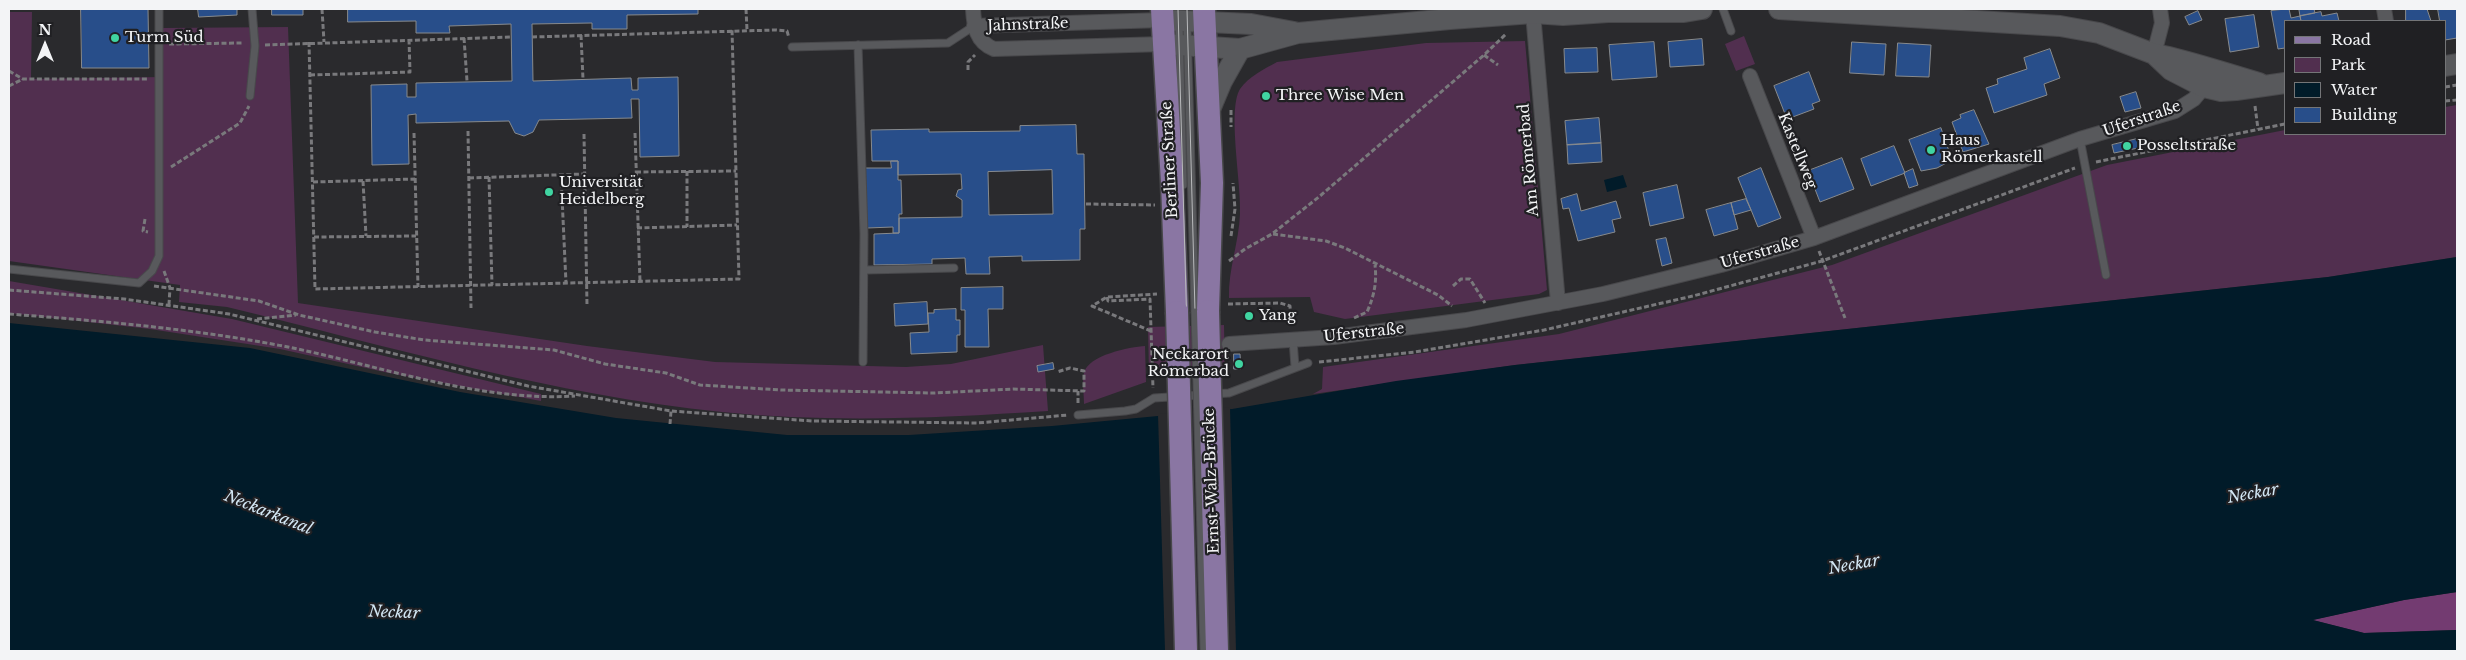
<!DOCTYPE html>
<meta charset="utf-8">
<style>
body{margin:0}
#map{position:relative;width:2466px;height:660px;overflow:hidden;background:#2a2a2d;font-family:"Libre Baskerville",serif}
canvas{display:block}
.frame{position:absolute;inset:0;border:10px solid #f3f4f6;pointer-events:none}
.legend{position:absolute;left:2284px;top:20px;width:162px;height:115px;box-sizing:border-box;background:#202023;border:1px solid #747577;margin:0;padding:6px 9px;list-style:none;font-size:15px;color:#f3f4f6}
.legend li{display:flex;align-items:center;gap:10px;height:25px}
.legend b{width:25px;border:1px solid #747577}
.north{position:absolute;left:20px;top:20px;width:50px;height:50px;-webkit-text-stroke:4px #202023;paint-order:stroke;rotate:0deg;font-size:14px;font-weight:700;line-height:20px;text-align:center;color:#f3f4f6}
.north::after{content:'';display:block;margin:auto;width:18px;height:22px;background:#f3f4f6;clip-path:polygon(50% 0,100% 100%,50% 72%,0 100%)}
</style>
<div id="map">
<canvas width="2466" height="660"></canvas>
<div class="frame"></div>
<ul class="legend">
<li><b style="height:6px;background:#8a76a3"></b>Road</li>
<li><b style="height:14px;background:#512f4f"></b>Park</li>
<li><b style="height:14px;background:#011b29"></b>Water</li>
<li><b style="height:14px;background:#284e8a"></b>Building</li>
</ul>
<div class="north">N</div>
</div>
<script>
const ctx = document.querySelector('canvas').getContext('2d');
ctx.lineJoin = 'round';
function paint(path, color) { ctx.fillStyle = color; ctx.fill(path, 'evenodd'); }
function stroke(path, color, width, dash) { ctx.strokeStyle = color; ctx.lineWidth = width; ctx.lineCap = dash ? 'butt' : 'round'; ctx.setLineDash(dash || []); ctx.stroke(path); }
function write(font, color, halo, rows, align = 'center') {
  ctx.font = font + ' "Libre Baskerville",serif'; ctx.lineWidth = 4.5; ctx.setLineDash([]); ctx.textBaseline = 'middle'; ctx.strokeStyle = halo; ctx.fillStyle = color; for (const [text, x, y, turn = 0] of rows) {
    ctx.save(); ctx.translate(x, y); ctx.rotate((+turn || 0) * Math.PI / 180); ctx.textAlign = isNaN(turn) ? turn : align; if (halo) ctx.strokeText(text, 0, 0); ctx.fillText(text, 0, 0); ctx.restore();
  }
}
paint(new Path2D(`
 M 9,12 L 32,12 L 31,79 L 163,77 L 163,28 L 288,27 L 298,303 L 587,346 L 715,362 L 906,367 L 951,364 L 1043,345 L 1048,411 C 940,418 830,423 722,412 C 554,395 391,347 227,307 L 179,302 L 180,285 L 9,261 Z
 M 1744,36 L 1755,64 L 1736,71 L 1725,44 Z
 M 1525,41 L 1547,290 L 1539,294 L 1345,319 L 1314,312 L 1310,297 L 1229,298 C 1228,270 1239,242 1240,214 C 1242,186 1227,110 1240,89 C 1248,77 1266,68 1277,62 L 1426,43 Z
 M 2457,105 L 2457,257 L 2328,277 L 1515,365 L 1313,394 L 1322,389 L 1323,367 L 1559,334 L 1832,265 L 2107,165 L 2285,130 L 2285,134 L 2445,134 L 2445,107 Z
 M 9,281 L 232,319 L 541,394 L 541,401 L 389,373 L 280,349 L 150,329 L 9,313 Z
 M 1224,325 L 1225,374 L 1149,376 L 1148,327 Z
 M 1145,346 L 1146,382 L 1084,404 C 1084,394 1082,382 1084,373 C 1088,355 1130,347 1145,346 Z`), '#512f4f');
paint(new Path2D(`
 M 2457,592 L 2457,630 L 2364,633 L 2312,620 L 2404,600 Z`), '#733b71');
paint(new Path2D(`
 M 1623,175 L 1627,187 L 1607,192 L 1604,180 Z
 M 2457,257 L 2457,592 L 2404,600 L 2313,620 L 2364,633 L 2457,630 L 2457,651 L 9,651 L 9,323 L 250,348 L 460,392 L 616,418 L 787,435 L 909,435 L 1052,426 L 1232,409 L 1396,381 L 1515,365 L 2328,277 Z`), '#011b29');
paint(new Path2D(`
 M 1230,407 L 1236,651 L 1165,651 L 1158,414 Z`), '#2a2a2d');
const building = new Path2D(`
 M 81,9 L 148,9 L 149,68 L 82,68 Z
 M 198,9 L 237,9 L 237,15 L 199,17 Z
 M 272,9 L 303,9 L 303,15 L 272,15 Z
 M 348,9 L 698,9 L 698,14 L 627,15 L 627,29 L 592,29 L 592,23 L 532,24 L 533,81 L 631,78 L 632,90 L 638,90 L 638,78 L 678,77 L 679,156 L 640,157 L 639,99 L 631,99 L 632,118 L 539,120 L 533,132 L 524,136 L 515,133 L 509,121 L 416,123 L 416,114 L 408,115 L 409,164 L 372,165 L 371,85 L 407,84 L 407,97 L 416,97 L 416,83 L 512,81 L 511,24 L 449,26 L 450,33 L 416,33 L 416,21 L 348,22 Z
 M 2289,9 L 2291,18 L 2300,16 L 2301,21 L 2285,21 L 2285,48 L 2278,49 L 2271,11 Z
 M 2314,9 L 2315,13 L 2300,16 L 2299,10 Z
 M 2406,9 L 2427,9 L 2431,21 L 2406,21 Z
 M 2438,9 L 2457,9 L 2457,38 L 2445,40 L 2445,21 L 2440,21 Z
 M 2198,11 L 2202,20 L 2189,25 L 2185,17 Z
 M 2321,12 L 2322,16 L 2337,13 L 2339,21 L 2301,21 L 2300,16 Z
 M 2254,15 L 2259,47 L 2230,52 L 2225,19 Z
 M 1702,39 L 1704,65 L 1670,67 L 1668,42 Z
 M 1654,42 L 1657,77 L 1612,80 L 1609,45 Z
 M 1852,42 L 1886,44 L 1884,75 L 1850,73 Z
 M 1898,43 L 1931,45 L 1929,77 L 1896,76 Z
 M 1597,48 L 1598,72 L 1565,73 L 1564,49 Z
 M 2050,49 L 2060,78 L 2044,84 L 2047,95 L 1994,113 L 1986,88 L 1998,84 L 1997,79 L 2027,69 L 2024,58 Z
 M 1809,72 L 1820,101 L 1812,104 L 1814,109 L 1790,118 L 1788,113 L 1785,114 L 1774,86 Z
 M 2136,92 L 2141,108 L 2125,112 L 2120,97 Z
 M 1974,110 L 1989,144 L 1963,152 L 1952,122 L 1961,118 L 1960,115 Z
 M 1599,118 L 1601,143 L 1567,145 L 1565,121 Z
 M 1076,125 L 1077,154 L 1084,154 L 1085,229 L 1080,229 L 1080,260 L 1022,261 L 1022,256 L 989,257 L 990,274 L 966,274 L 965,258 L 932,259 L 932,264 L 874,265 L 874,234 L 899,233 L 899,218 L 962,217 L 962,200 L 956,196 L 958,190 L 962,189 L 961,174 L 898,175 L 898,161 L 872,161 L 871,130 L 929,129 L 929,132 L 1020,131 L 1020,126 ZM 1052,170 L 1053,214 L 989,215 L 988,172 Z
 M 1941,128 L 1952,160 L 1937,168 L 1921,171 L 1909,140 Z
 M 2141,138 L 2143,147 L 2114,153 L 2112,145 Z
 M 1601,143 L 1602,162 L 1568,164 L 1567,145 Z
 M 1894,146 L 1905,173 L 1871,186 L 1861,159 Z
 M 1842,158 L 1854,189 L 1820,202 L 1808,171 Z
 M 891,161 L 898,161 L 898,180 L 901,180 L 902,214 L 899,214 L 899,233 L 893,233 L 893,227 L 867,228 L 865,168 L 891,168 Z
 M 1761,168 L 1781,218 L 1758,227 L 1738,178 Z
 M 1913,169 L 1918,185 L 1909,188 L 1904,173 Z
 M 1677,185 L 1684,218 L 1650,226 L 1643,193 Z
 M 1577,194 L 1581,211 L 1616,201 L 1621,218 L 1612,220 L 1615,232 L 1578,241 L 1569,208 L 1563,209 L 1561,199 Z
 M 1746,199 L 1751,210 L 1734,215 L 1731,203 Z
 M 1731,203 L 1738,229 L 1714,236 L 1706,210 Z
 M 1666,238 L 1672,263 L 1662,266 L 1656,240 Z
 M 1003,287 L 1003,309 L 988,309 L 989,347 L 965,347 L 965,310 L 961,310 L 961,288 Z
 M 927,302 L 928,324 L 895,326 L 894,304 Z
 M 956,309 L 956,320 L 960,320 L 960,335 L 957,335 L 957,352 L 911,354 L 910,333 L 929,332 L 928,313 L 934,313 L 934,310 Z
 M 1234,354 L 1240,354 L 1241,369 L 1234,369 Z
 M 1053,363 L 1054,369 L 1038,372 L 1037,366 Z`);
paint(building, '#284e8a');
stroke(building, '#878a8d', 1);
const lane = new Path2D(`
 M 1723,9 L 1731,31
 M 1179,24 L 1183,185
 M 1187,24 L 1195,312
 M 858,45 L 864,234 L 863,362
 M 792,47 L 948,43 L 974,26
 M 250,96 L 255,46 L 252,9
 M 2080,139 L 2106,275
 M 9,269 L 139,283 L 152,271 L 159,256 L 159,9
 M 865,270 L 954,268
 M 1293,340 L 1295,367
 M 1212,394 L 1229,393 L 1308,363
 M 1078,415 L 1125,411 L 1136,409 L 1154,398 L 1201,395`);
const street = new Path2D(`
 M 973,9 C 974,26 976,42 994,49 L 1164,44
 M 2384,9 L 2386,21
 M 1533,13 L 1558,303
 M 974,26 L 1162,20
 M 2154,54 L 2162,23 L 2160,9
 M 1750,76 L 1814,238
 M 1229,344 L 1334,337 L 1466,320 L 1603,294 L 1721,265 L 1814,238 L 2080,139 L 2175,111 L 2194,99 L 2204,87`);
const secondary = new Path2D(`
 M 1779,9 L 2060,26 L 2099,33 L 2154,54 L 2171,70 L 2204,87 L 2221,91 L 2236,90 L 2285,83
 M 1162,20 L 1251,24 L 1294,32
 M 1164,44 L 1240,49 L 1298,33 L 1450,19 L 1533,13 L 1563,15 L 1608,12 L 1684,12 L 1702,9
 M 2155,54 C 2190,61 2224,73 2259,83
 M 2445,66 L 2457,64
 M 1209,112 L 1222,81 L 1240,49`);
const primary = new Path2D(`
 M 1162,9 L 1172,183 L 1177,312
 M 1204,9 L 1212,183 L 1208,311`);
stroke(lane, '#48484b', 9);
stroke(street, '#48484b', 16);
stroke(secondary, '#48484b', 22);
stroke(primary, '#48484b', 25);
stroke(new Path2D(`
 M 322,9 L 324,42
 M 746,9 L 747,30
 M 581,35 L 583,79
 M 532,37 L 776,30 L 787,31 L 789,38
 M 464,38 L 467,81
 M 309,42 L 315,289 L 739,279 L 732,30
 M 169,44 L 243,43
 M 265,45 L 512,37
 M 1484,55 L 1498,65
 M 968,70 L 968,62 L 975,55
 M 9,71 L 23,79 L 148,79
 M 310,75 L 410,72 L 409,39
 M 9,86 L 23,79
 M 2445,87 L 2457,85
 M 2445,101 L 2457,100
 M 2255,106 L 2258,129
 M 1231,110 L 1231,127
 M 468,131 L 471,308
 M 414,133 L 418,287
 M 635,133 L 640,281
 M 584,134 L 587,305
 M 2096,162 L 2285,124
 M 171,167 L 240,123 L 249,106
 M 687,171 L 687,227
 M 636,172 L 736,171
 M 561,175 L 566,283
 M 489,177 L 492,285
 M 469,178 L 583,174
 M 363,181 L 366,236
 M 313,182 L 415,179
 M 1086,204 L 1155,205
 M 145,219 L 143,231 L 148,232
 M 637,228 L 737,225
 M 1273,234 L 1326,241 L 1345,248 L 1438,295 L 1452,306
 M 1231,236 L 1235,209 L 1233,183
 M 314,237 L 416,236
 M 1819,251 L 1845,318
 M 1229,261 L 1245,249 L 1272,234 L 1320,196 L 1484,55 L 1506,34
 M 164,271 L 170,288 L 169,304
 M 154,286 L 259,301 L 299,315 L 375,332 L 424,340 L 554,350 L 605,364 L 666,373 L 700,385 L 781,390 L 934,393 L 1013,389 L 1084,391 L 1084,371 L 1070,368 L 1057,372
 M 1453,286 L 1461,279 L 1470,279 L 1485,303
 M 9,290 L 124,299 L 229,314 L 528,386 L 671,411 L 812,421 L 977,423 L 1068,415
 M 1107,297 L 1108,301 L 1150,299 L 1153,388
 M 1228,304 L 1280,303 L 1290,306 L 1291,324
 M 9,314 C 102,321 196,329 288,347 C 381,366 479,402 575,396
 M 1354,318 L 1367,312 C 1374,296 1377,283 1375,265
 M 257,319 L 296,315
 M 1151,331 L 1092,306 L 1107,297 L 1157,294
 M 1319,362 L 1415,352 L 1544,330 L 1693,296 L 1822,261 L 2075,168
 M 1078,403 L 1078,391
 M 670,424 L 671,411`), '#79797c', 3, [5, 2.5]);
stroke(lane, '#58595c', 7);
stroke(street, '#58595c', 14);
stroke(secondary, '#58595c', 20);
stroke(primary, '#8a76a3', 22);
stroke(new Path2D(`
 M 1178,9 L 1196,651
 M 1187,9 L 1204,651`), '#b9babc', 1);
const laneBridge = new Path2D(`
 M 1195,312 L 1204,651`);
const primaryBridge = new Path2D(`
 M 1208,311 L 1217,651
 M 1177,312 L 1186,651`);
stroke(laneBridge, '#48484b', 9, []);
stroke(primaryBridge, '#48484b', 25, []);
stroke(laneBridge, '#58595c', 7);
stroke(primaryBridge, '#8a76a3', 22);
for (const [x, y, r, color] of [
 [115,38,5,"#40d4a1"],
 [1266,96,5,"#40d4a1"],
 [2127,146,5,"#40d4a1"],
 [1931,150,5,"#40d4a1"],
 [549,192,5,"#40d4a1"],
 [1249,316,5,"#40d4a1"],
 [1239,364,5,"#40d4a1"]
]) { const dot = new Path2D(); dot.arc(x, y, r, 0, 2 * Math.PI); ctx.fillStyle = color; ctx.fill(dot); stroke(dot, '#202023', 2); }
write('15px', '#f3f4f6', '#202023', [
 ["Jahnstraße",1028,25,-2],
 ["Uferstraße",2142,119,-19],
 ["Kastellweg",1797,151,68],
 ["Berliner Straße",1170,160,-93],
 ["Am Römerbad",1529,160,-95],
 ["Uferstraße",1760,253,-16],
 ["Uferstraße",1364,333,-6],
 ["Ernst-Walz-Brücke",1212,481,-92]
]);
write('15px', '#f3f4f6', '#202023', [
 ["Turm Süd",125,38],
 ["Three Wise Men",1276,96],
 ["Haus",1941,141],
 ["Römerkastell",1941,158],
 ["Posseltstraße",2137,146],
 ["Universität",559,183],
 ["Heidelberg",559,200],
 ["Yang",1259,316],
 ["Neckarort",1229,355,"right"],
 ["Römerbad",1229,372,"right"]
], 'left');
write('italic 16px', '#d3e7f4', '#202023', [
 ["Neckar",2253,494,-10],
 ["Neckarkanal",268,513,22],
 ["Neckar",1854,565,-10],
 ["Neckar",394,613,2]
]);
</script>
